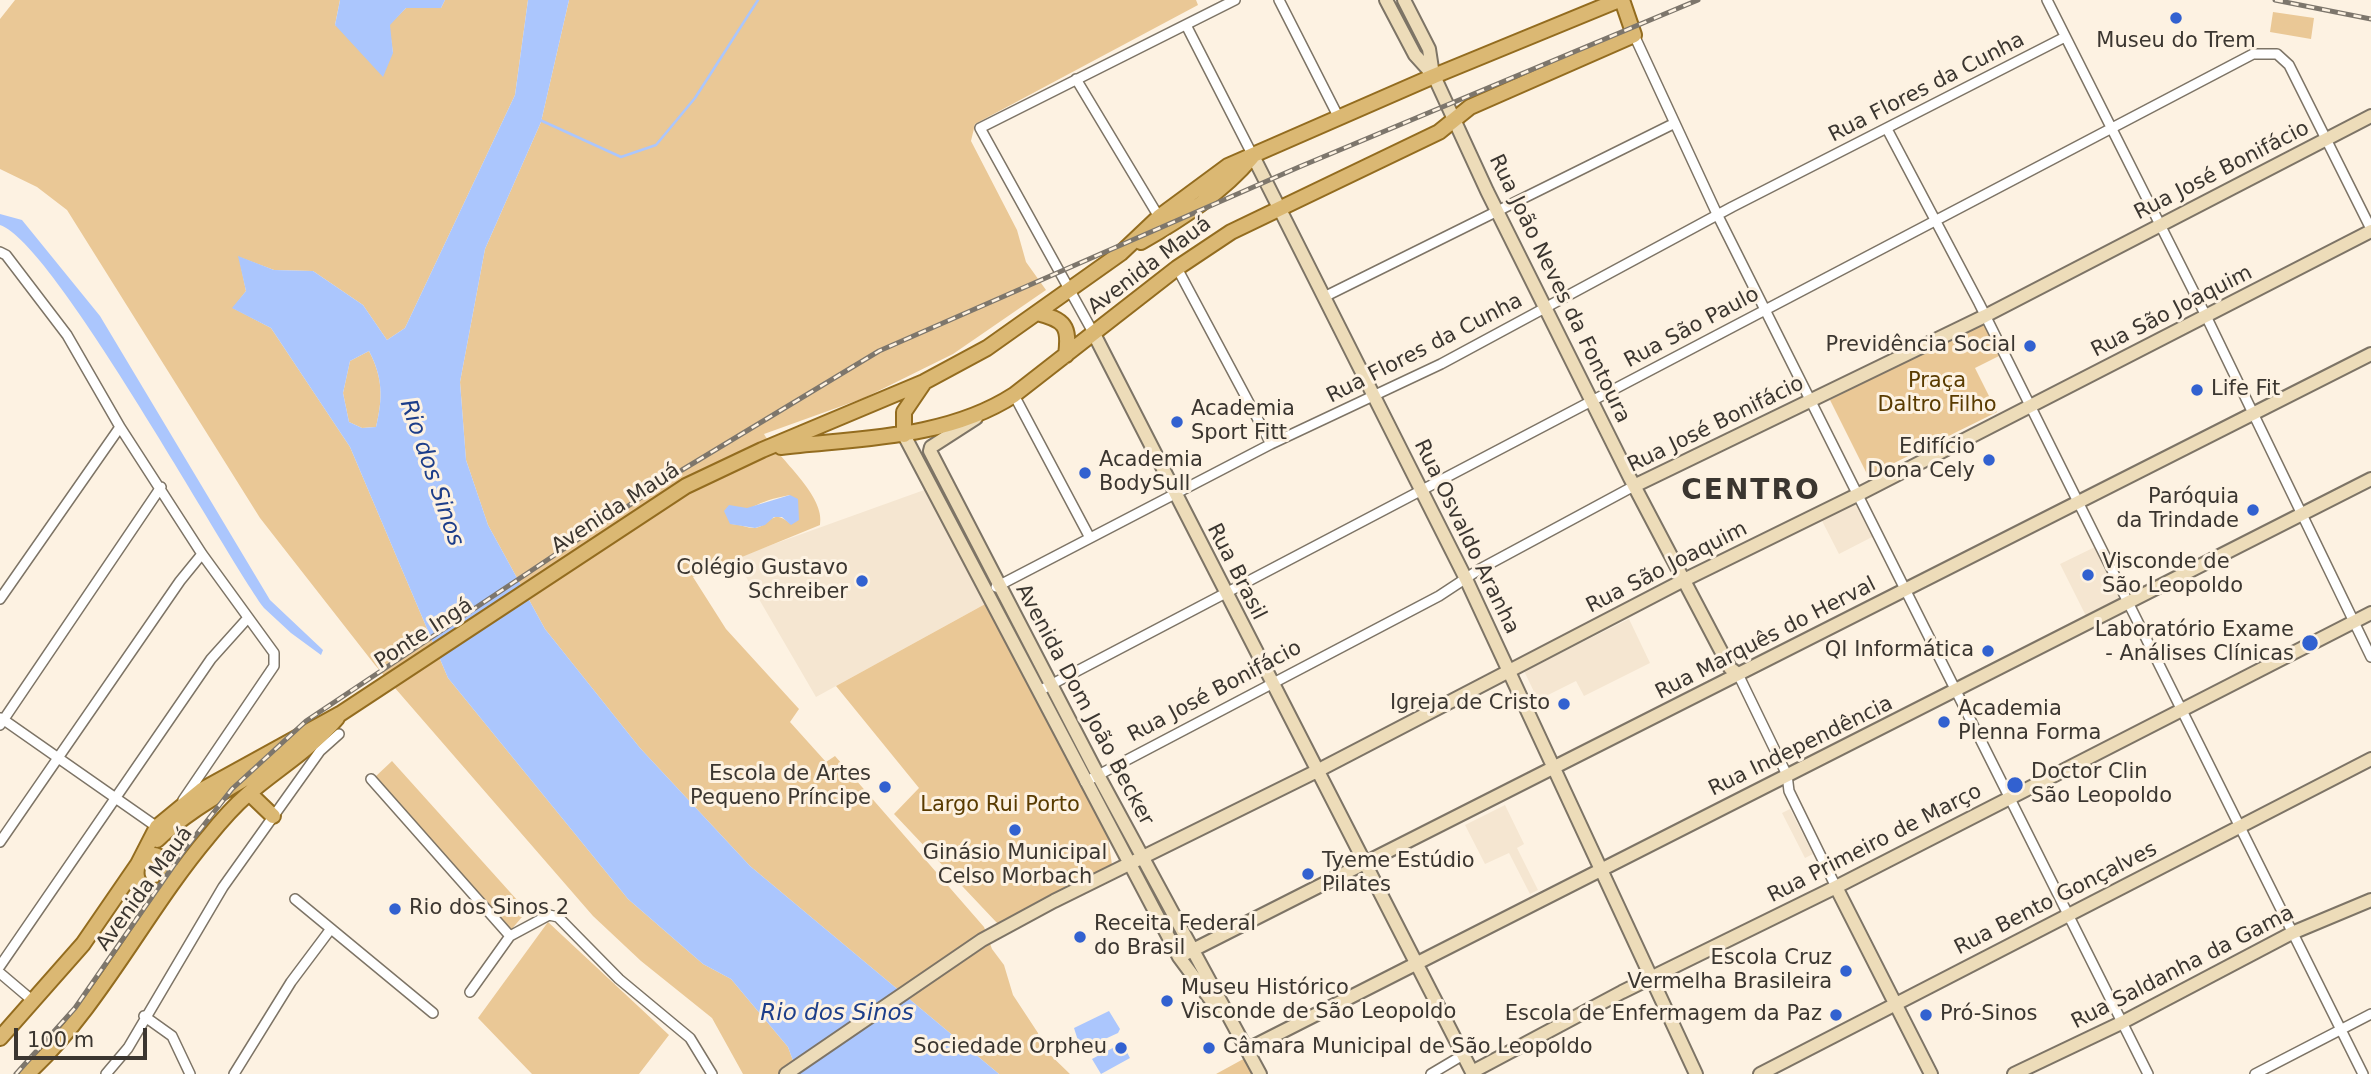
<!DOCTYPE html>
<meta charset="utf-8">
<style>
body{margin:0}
#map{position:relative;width:2371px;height:1074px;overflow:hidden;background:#fdf2e2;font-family:"DejaVu Sans",sans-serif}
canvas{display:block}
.scale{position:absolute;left:14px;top:1028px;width:133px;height:32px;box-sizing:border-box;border:4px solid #3b3630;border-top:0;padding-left:9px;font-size:21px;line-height:24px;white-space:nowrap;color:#3b3630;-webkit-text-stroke:5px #fdf2e2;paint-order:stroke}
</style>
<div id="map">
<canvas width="2371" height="1074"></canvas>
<div class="scale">100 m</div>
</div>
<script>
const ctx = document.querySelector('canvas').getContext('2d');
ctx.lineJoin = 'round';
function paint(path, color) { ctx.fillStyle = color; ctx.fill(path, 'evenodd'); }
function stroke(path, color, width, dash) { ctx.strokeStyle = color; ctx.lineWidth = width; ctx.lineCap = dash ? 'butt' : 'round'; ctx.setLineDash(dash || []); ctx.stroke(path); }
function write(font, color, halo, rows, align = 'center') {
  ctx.font = font + ' "DejaVu Sans",sans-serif'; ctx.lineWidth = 6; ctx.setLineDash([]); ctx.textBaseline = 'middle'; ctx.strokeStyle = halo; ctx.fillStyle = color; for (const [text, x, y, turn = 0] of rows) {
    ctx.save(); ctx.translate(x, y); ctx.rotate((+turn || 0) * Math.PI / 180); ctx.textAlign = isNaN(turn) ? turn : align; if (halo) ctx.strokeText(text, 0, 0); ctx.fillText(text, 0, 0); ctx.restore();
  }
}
paint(new Path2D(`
 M 927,489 L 987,603 L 816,697 L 735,558 Z
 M 1858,501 L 1876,535 L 1839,554 L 1821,519 Z
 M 2097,546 L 2123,598 L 2086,616 L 2060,564 Z
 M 1629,619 L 1650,663 L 1584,696 L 1576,681 L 1538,700 L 1524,671 Z
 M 1505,805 L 1524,844 L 1517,848 L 1538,890 L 1530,894 L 1509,853 L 1485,864 L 1465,825 Z
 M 1790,809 L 1813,854 L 1805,858 L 1782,813 Z`), '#f5e6d1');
paint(new Path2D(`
 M 15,0 L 340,0 L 335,25 L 393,53 L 389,25 L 406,8 L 441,8 L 445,0 L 528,0 L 515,95 L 405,328 L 387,340 L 363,305 L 313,271 L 274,270 L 239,257 L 246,291 L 233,308 L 271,328 L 350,447 L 448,678 L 628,899 L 703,964 L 731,979 L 788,1047 L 798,1074 L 743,1074 L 712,1018 L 641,961 L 593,916 L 375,665 L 260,518 L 67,210 L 37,187 L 0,169 L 0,19 Z
 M 569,0 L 1196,0 L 1198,5 L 975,124 L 971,141 L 1017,230 L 1026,262 L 1046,290 L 953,354 L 864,398 L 764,434 C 779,459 826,496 820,525 L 693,577 L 726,629 L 799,709 L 790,722 L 826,762 L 835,756 L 984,927 L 992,949 L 1004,965 L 1013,995 L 1038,1033 L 1040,1045 L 1070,1074 L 999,1074 L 750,866 L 640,748 L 545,629 L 488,525 L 466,460 L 460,382 L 485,249 L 541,122 ZM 790,495 L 791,524 C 770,507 772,526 754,528 C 748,528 738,524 731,524 C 749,506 764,500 790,495 Z
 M 2273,12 L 2314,18 L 2311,39 L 2270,32 Z
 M 1986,320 L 2003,354 L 1975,368 L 1997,412 L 1868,476 L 1830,400 Z
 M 369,351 C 383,378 383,398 376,427 L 362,428 L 349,422 L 343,393 L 350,361 Z
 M 987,603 L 1107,830 L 1112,865 L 998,924 L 894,814 L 919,788 L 836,686 Z
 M 392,761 L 527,911 L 511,930 L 375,777 Z
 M 548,922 L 669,1035 L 639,1074 L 532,1074 L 478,1018 Z
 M 1247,1057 L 1256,1074 L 1216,1074 Z`), '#eac896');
paint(new Path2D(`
 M 340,0 L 445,0 L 441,8 L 406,8 L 390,25 L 393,53 L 383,77 L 335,25 Z
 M 528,0 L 569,0 L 541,122 L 485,249 L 460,382 L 466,460 L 488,525 L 545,629 L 640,748 L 750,866 L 999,1074 L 798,1074 L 788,1047 L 731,979 L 703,964 L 628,899 L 448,678 L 350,447 L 271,328 L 232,308 L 246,291 L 238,256 L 274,270 L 313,271 L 363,305 L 387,340 L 405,328 L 515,95 ZM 369,351 C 383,378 383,398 376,427 L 362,428 L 349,422 L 343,393 L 350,361 Z
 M 0,214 L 22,220 L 100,316 L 270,600 L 323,650 L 321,655 L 291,633 L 264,608 C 219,545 53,242 0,225 Z
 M 790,495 L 798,499 L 799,520 L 791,525 L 782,517 L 774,517 L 765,525 L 755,528 L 730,524 L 724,511 L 729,505 L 747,508 Z
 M 1109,1011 L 1120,1029 L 1118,1033 L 1081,1050 L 1074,1028 Z
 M 1122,1043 L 1130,1058 L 1101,1074 L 1092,1059 Z`), '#abc6fd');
stroke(new Path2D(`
 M 540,120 L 621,157 L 656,145 L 695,98 L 758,0`), '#abc6fd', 2.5);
const street = new Path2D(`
 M 1279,0 L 1339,118
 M 2047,0 L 2206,316 L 2371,657
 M 1186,25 L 1253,156
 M 1634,35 L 1717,214 L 2148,1074
 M 1076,79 L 1159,217
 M 1887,129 L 1979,303 L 2363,1074
 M 0,252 L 6,255 L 67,335 L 120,427 L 202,554 L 274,653 L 274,666 L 183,800
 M 1177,268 L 1271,444
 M 1326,296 L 1673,124
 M 1094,334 L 980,128 L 1235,0
 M 1014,395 L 1090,538
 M 996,587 L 1271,444 L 1441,364 L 1732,207 L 2065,37
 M 0,599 L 120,427
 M 1738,674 L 1787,775 L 1789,791 L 1836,887
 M 1039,691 L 2253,54 L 2277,54 L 2289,65 L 2371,229
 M 1,718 L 157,827
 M 0,725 L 161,487
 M 371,779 L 510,936
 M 1085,782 L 1439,596 L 1480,569 L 1634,486
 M 0,842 L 180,581 L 202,554
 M 295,899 L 433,1013
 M 0,966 L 211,659 L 246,620
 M 0,973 L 33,1001
 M 470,992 L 510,936 L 549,915 L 558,917 L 619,979 L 690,1038 L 712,1074
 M 144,1016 L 172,1036 L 190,1074
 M 106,1074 L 128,1048 L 223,887 L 320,751 L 339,734
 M 234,1074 L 291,982 L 330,930
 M 1431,1074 L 1463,1055
 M 2255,1074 L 2371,1014`);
const secondary = new Path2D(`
 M 1386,0 L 1415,55 L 1434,76 L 1487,191 L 1630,478 L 1730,668 L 1738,674
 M 1404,0 L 1429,49 L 1433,75
 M 1253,156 L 1466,579 L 1696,1074
 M 1094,334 L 1473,1074
 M 976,418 L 931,447 L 930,451 L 1098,775 L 1260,1074
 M 904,435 L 1179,957 L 1219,1011
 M 1634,486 L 1985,316 L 2371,116
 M 1836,887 L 1931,1074
 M 1179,957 L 2371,354
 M 1248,1049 L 2371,479
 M 1472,1072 L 1622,992 L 1836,887 L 2371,613
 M 786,1074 L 982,940 L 1054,901 L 1317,771 L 1684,580 L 1859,494 L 2371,231
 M 1760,1074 L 2371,759
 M 2014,1074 L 2121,1023 L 2292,933 L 2371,900`);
const primary = new Path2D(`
 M 1141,242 C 1181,219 1223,192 1252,157
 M 1037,313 C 1065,320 1070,326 1066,355
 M 904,435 L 904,412 L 923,384
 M 781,447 C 859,438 946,439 1014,395 L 1177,268 L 1231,232 L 1439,132 L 1470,107 L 1634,35 L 1622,0
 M 249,793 L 273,816
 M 157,840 C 199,800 253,779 298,742
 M 138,864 L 155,855 L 167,860 L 172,871 L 165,888 C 147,897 132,883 138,864 L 157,827 L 202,790 L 340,714 L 686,486 L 762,450 L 924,382 L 987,348 L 1121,253 L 1159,217 L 1228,166 L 1434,76 L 1619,0
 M 0,1038 L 83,944 L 138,864
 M 27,1074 C 100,1007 144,913 208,837 C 220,822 233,807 248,794 C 278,768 310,750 337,718`);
stroke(street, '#7d7466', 12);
stroke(secondary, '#7d7466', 16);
stroke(primary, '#936c1f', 18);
stroke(street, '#fff', 9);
stroke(secondary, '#eddcb9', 12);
stroke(primary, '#dbb873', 14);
const rail = new Path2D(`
 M 2275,0 L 2371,19
 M 16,1074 L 75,1008 L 185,849 L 232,789 L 306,721 L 682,470 L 879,351 L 1299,167 L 1698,0`);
stroke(rail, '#7d766c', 5);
stroke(rail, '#fdf2e2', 2.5, [8]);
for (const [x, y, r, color] of [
 [2176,18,7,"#3261d0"],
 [2030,346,7,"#3261d0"],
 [2197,390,7,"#3261d0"],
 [1177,422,7,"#3261d0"],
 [1989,460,7,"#3261d0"],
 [1085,473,7,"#3261d0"],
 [2253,510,7,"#3261d0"],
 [2088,575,7,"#3261d0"],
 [862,581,7,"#3261d0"],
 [2310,643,9,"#3261d0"],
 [1988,651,7,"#3261d0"],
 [1564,704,7,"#3261d0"],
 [1944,722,7,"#3261d0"],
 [2015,785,9,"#3261d0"],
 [885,787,7,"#3261d0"],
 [1015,830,7,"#3261d0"],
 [1308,874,7,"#3261d0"],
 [395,909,7,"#3261d0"],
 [1080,937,7,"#3261d0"],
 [1846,971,7,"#3261d0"],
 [1167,1001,7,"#3261d0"],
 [1836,1015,7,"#3261d0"],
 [1926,1015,7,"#3261d0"],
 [1121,1048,7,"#3261d0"],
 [1209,1048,7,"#3261d0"]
]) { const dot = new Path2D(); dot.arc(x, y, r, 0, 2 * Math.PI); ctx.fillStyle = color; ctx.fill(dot); stroke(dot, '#fdf2e2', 2.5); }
write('21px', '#3b3630', '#fdf2e2', [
 ["Museu do Trem",2176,42,"center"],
 ["Previdência Social",2016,346,"right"],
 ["Life Fit",2211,390],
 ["Academia",1191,410],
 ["Sport Fitt",1191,434],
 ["Edifício",1975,448,"right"],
 ["Dona Cely",1975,472,"right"],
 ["Academia",1099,461],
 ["BodySull",1099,485],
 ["Paróquia",2239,498,"right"],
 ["da Trindade",2239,522,"right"],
 ["Visconde de",2102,563],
 ["São Leopoldo",2102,587],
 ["Colégio Gustavo",848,569,"right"],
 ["Schreiber",848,593,"right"],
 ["Laboratório Exame",2294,631,"right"],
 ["- Análises Clínicas",2294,655,"right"],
 ["QI Informática",1974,651,"right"],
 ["Igreja de Cristo",1550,704,"right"],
 ["Academia",1958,710],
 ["Plenna Forma",1958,734],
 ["Doctor Clin",2031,773],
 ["São Leopoldo",2031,797],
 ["Escola de Artes",871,775,"right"],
 ["Pequeno Príncipe",871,799,"right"],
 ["Ginásio Municipal",1015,854,"center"],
 ["Celso Morbach",1015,878,"center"],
 ["Tyeme Estúdio",1322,862],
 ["Pilates",1322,886],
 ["Rio dos Sinos 2",409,909],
 ["Receita Federal",1094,925],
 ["do Brasil",1094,949],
 ["Escola Cruz",1832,959,"right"],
 ["Vermelha Brasileira",1832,983,"right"],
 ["Museu Histórico",1181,989],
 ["Visconde de São Leopoldo",1181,1013],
 ["Escola de Enfermagem da Paz",1822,1015,"right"],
 ["Pró-Sinos",1940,1015],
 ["Sociedade Orpheu",1107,1048,"right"],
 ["Câmara Municipal de São Leopoldo",1223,1048]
], 'left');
write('21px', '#3b3630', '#fdf2e2', [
 ["Rua Flores da Cunha",1927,88,-27],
 ["Rua José Bonifácio",2222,171,-27],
 ["Avenida Mauá",1150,266,-37],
 ["Rua João Neves da Fontoura",1559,289,64],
 ["Rua São Joaquim",2172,312,-27],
 ["Rua São Paulo",1692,328,-28],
 ["Rua Flores da Cunha",1425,349,-27],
 ["Rua José Bonifácio",1716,425,-26],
 ["Avenida Mauá",616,509,-33],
 ["Rua Osvaldo Aranha",1466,537,64],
 ["Rua São Joaquim",1667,568,-27],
 ["Rua Brasil",1236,572,63],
 ["Ponte Ingá",424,634,-33],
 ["Rua Marquês do Herval",1766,639,-27],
 ["Rua José Bonifácio",1215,692,-28],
 ["Avenida Dom João Becker",1084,705,62],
 ["Rua Independência",1801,747,-26],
 ["Rua Primeiro de Março",1875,844,-27],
 ["Avenida Mauá",145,889,-54],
 ["Rua Bento Gonçalves",2056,899,-27],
 ["Rua Saldanha da Gama",2183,968,-27]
]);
write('21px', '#593b00', '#fdf2e2', [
 ["Praça",1937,382],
 ["Daltro Filho",1937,406],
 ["Largo Rui Porto",1000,806]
]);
write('italic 23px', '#1d3e8a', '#fdf2e2', [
 ["Rio dos Sinos",431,473,71],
 ["Rio dos Sinos",837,1014]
]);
ctx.letterSpacing = '2px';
write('bold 28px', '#3b3630', '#fdf2e2', [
 ["CENTRO",1751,492]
]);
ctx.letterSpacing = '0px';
</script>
